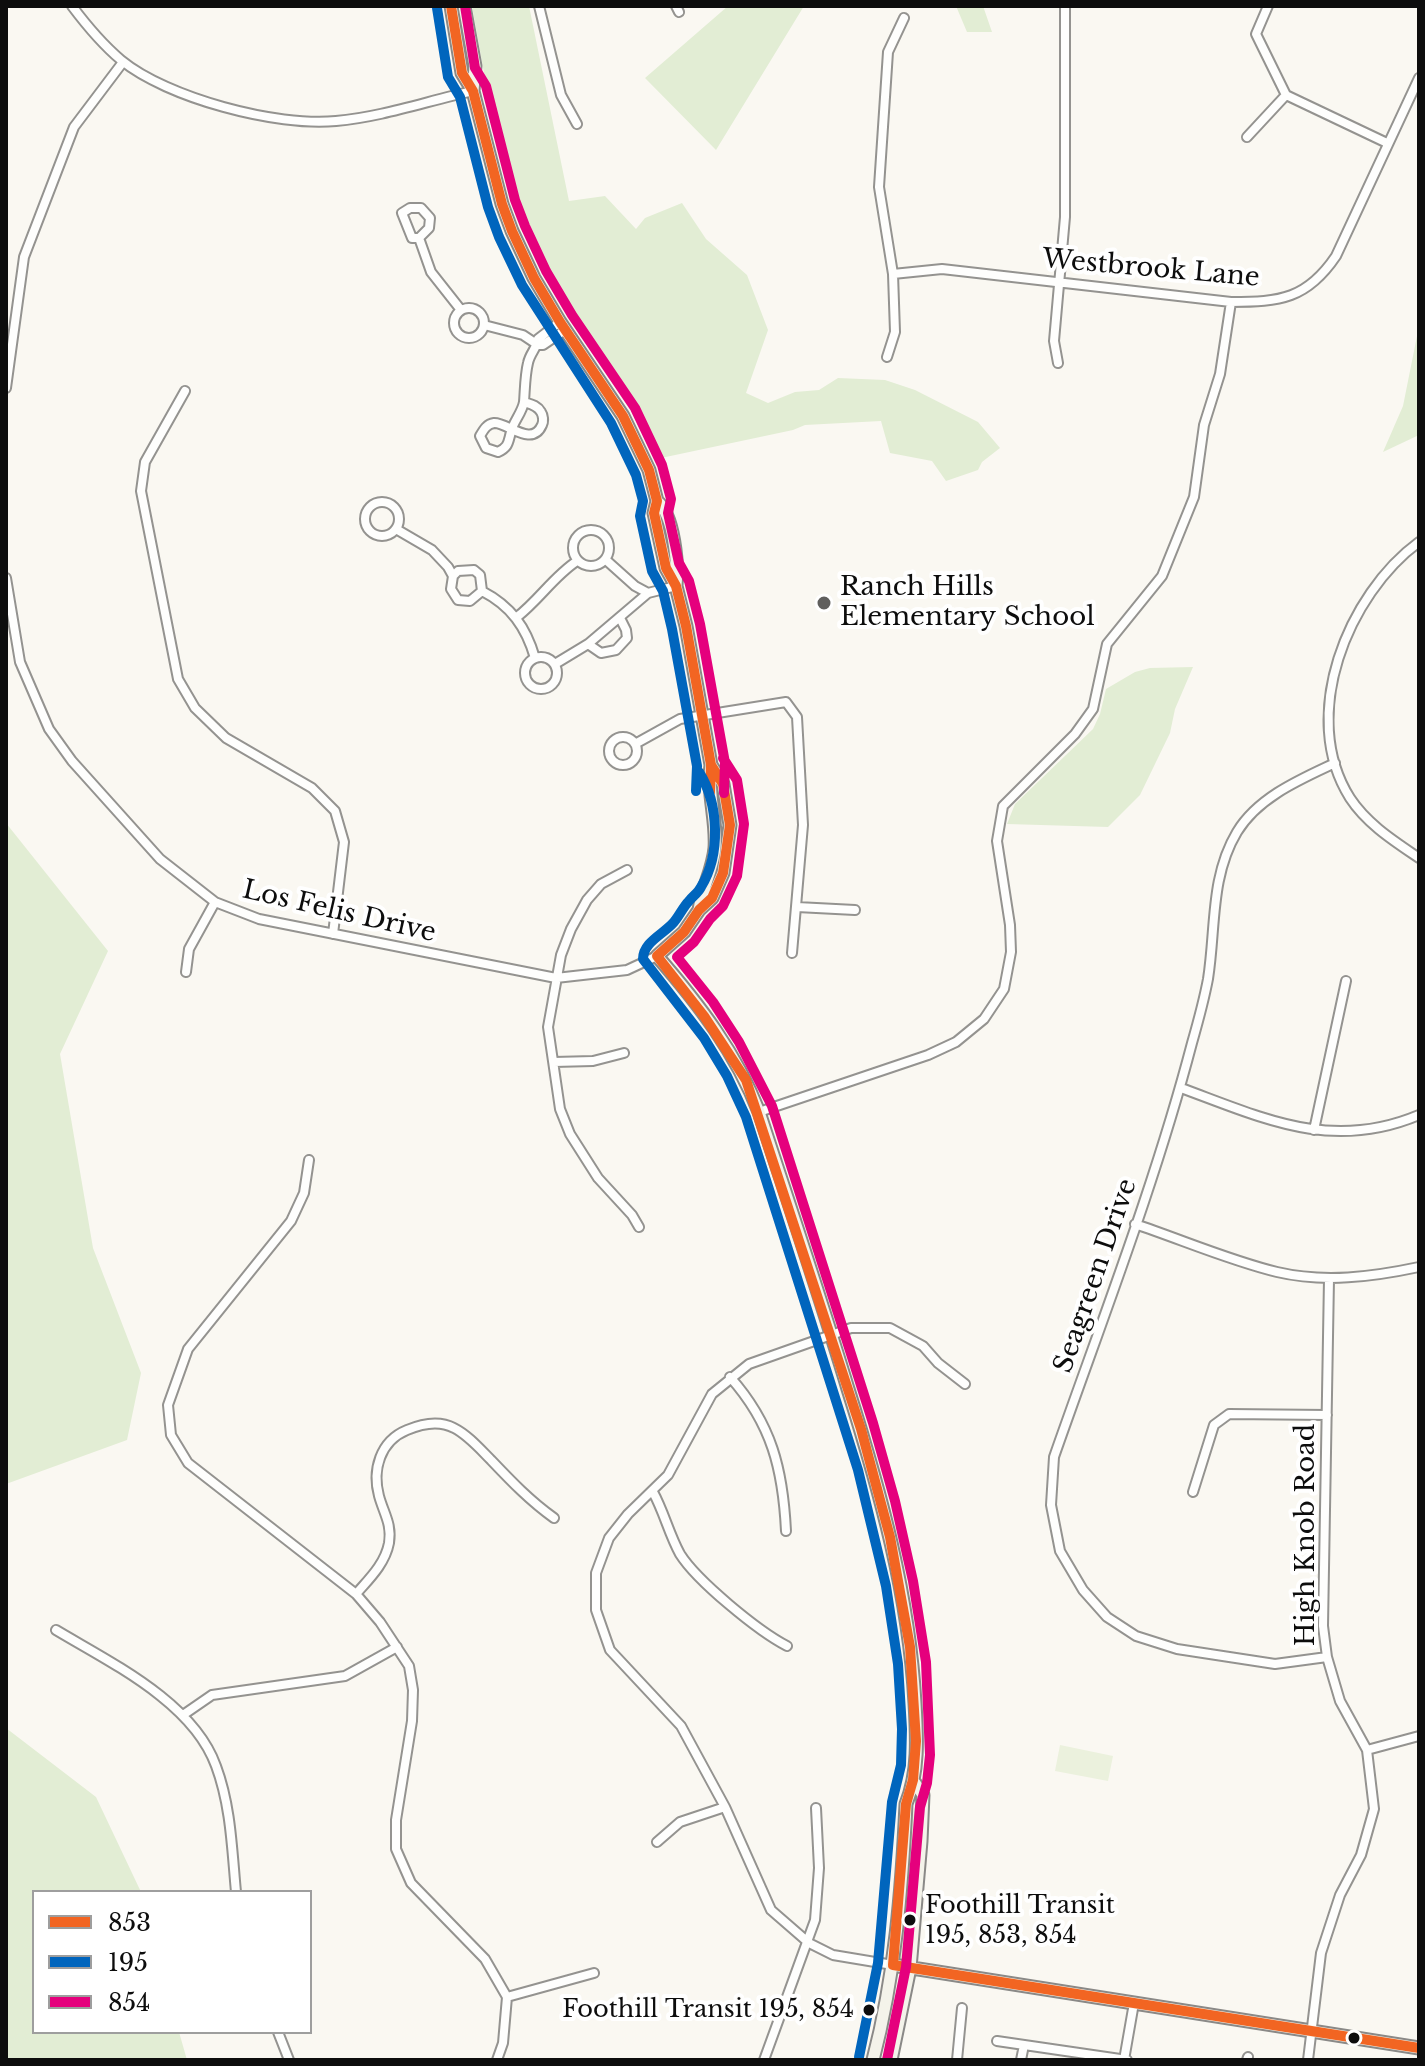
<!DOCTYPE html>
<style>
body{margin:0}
#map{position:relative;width:1425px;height:2066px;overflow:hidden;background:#faf8f2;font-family:"Libre Baskerville",serif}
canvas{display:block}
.frame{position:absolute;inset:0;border:8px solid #0d0d0d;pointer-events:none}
.legend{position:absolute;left:32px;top:1890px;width:280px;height:144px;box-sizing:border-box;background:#fff;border:2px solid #9e9e9e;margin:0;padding:10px 14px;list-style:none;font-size:24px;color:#0d0d0d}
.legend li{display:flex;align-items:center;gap:16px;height:40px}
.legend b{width:40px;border:2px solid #9e9e9e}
</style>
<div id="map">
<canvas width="1425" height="2066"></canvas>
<div class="frame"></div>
<ul class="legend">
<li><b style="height:10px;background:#f26522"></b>853</li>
<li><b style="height:10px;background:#0065bd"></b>195</li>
<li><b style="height:10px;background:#e5007d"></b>854</li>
</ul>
</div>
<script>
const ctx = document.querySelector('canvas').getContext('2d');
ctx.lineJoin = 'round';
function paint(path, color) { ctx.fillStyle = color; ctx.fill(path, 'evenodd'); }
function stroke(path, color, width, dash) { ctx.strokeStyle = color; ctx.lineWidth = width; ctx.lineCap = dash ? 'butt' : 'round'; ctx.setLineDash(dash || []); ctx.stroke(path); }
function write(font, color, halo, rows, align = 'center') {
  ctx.font = font + ' "Libre Baskerville",serif'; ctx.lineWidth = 8; ctx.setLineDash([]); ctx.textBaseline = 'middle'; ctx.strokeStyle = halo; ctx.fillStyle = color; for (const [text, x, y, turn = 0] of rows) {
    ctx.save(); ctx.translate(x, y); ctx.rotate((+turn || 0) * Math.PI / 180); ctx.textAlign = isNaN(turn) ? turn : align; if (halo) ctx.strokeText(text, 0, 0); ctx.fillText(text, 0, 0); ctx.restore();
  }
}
paint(new Path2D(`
 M 472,6 L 529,6 L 569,201 L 605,196 L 636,229 L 645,218 L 682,203 L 706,239 L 747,275 L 768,330 L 746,393 L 768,403 L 795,392 L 819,390 L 838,378 L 885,380 L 915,390 L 978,422 L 1000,448 L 982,462 L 978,470 L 946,481 L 932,461 L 890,453 L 881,421 L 805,425 L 793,430 L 661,458 L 652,437 L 541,271 L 525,234 L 511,196 L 489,101 Z
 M 728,6 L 804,6 L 716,150 L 645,78 Z
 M 956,6 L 983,6 L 992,32 L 967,32 Z
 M 1419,326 L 1419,435 L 1383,452 L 1403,406 Z
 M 1193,667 L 1175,709 L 1170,733 L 1140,795 L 1108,827 L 1007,824 L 1015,804 L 1093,729 L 1100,714 L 1106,689 L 1135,672 L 1150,668 Z
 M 6,823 L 108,951 L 60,1054 L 93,1248 L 141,1373 L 127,1440 L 6,1484 Z
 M 6,1728 L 96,1797 L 141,1892 L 34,1892 L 34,2032 L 179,2032 L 187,2060 L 6,2060 Z
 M 912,1796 L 916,1841 L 908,1966 L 896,1963 Z`), '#e2edd4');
paint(new Path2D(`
 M 1060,1745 L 1113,1756 L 1108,1781 L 1055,1771 Z`), '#ebf1dd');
const minor = new Path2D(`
 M 72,6 C 87,26 102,44 121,60 C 167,98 277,127 336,121 C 382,117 427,101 473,91
 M 539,6 L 561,95 L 577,124
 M 676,6 L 679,12
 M 1268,6 L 1256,34 L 1286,95 L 1387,143
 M 1247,137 L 1286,95
 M 419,238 L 429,228 L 430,218 L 421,208 L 410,208 L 402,213 L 412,238 L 419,238 L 431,272 L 461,310
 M 893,274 L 942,269 L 1231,302 C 1280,302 1307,299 1336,256 L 1419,78
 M454 323a15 15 0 1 1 30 0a15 15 0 1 1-30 0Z
 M 484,325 L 523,335 L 538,345
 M 538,345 L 543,345 L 565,330
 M 887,357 L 895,332 L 893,274 L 879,187 L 888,52 L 904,18
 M 1058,363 L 1054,341 L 1065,217 L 1065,6
 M 6,388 L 24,257 L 74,127 L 123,62
 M 185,391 L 145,462 L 141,491 L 178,679 L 195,708 L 226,738 L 312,788 L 335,811 L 344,842 L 333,934
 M 524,402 C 530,404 537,405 541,412 C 543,415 544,421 542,425 C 532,448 507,422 494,423 C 487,424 484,429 480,436 L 486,448 L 498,452 C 509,447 508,442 511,432 C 513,422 522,413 524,402 C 525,389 525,375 528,363 C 530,353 537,348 538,339 L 560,322
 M365 519a17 17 0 1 1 34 0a17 17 0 1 1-34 0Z
 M 396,529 L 432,550 L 448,567 L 453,576 L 451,589 L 458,600 L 470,601 L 482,591 L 480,575 L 474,570 L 458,571 L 453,576
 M573 548a18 18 0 1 1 36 0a18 18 0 1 1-36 0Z
 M 1419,542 C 1348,594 1298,716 1350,798 C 1367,824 1394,841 1419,858
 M 606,560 L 635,586 L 648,593
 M 6,578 L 20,662 L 49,729 L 72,761 L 160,859 L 215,902 L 259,919 L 556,978 L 627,970 L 657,956
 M 482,591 C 511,606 526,627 535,658
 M 517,617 C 539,600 554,576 577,561
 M 588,644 L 601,653 L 616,650 L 627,638 L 626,630 L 620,618
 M525 673a16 16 0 1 1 32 0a16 16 0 1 1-32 0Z
 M 555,664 L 588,644 L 648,593 L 676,586
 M609 751a14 14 0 1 1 28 0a14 14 0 1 1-28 0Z
 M 635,744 L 680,719 L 786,702 L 797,717 L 803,825 L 792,953
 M 627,870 L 601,884 L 587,900 L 571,929 L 561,955 L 548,1027 L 560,1109 L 570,1134 L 598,1178 L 632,1215 L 639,1227
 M 797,907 L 855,910
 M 186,972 L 189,949 L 215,902
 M 554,1062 L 593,1061 L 624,1053
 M 1181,1088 C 1263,1118 1331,1152 1419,1115
 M 759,1112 L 928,1055 L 956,1042 L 984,1019 L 1004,989 L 1011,952 L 1010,925 L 997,841 L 1003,806 L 1075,734 L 1093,709 L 1107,644 L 1162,576 L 1194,497 L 1204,425 L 1220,374 L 1231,302
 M 1314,1130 L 1346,981
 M 309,1160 L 304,1193 L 291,1221 L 188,1349 L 168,1405 L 171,1435 L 188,1463 L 356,1594 L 380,1622 L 409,1666 L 413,1690 L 412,1721 L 396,1820 L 396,1849 L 411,1883 L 485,1959 L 507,1997 L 503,2043 L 497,2060
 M 1135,1224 C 1180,1239 1231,1261 1277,1272 C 1324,1283 1372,1277 1419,1267
 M 730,1377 C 772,1424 783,1470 786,1531
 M 653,1492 C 664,1512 669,1534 680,1554 C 697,1581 758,1631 787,1646
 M 1193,1492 L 1214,1425 L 1229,1414 L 1327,1415
 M 356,1594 C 369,1579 385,1564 389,1543 C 392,1524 384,1514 379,1496 C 372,1470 380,1441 407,1430 C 421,1424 439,1420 454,1428 C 468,1435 480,1449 491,1460 C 511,1481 530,1501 554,1518
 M 56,1630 C 111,1663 193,1702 216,1766 C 231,1806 232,1850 236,1892
 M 1327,1657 L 1275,1664 L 1177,1649 L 1136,1636 L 1107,1617 L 1083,1590 L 1060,1551 L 1051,1505 L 1054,1457 C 1102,1320 1155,1184 1192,1043 C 1198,1022 1204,1000 1208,979 C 1216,928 1210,877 1237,832 C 1258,797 1301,779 1335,763
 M 183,1715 L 212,1695 L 345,1676 L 397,1647
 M 1367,1750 L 1419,1736
 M 657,1842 L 680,1822 L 725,1807
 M 893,1965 L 833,1955 L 809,1943 L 771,1910 L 725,1807 L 681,1726 L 610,1650 L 596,1610 L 596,1573 L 609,1538 L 628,1514 L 668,1475 L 712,1394 L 749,1364 L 851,1328 L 890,1328 L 923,1346 L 938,1363 L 965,1384
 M 507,1997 L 594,1973
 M 278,2032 L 289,2060
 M 997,2041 L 1127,2060
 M 764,2060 L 815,1920 L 819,1868 L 816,1808
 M 957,2060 L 962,2008
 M 1021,2060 L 1024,2045
 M 1124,2060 L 1134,2003
 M 1247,2060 L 1248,2057
 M 1308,2060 L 1321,1953 L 1340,1895 L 1361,1855 L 1374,1809 L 1367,1750 L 1340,1701 L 1327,1657 L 1323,1626 L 1329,1279`);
const secondary = new Path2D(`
 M 451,6 L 462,73 L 473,91 L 502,204 L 512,231 L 534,278 L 560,322 L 623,416 L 649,470 L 657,501 L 654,513 L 666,568 L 676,586 L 686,626 L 711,765 C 707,793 717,820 715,848 C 713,870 702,888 699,910
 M 464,6 L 475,66 L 473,91
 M 657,501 C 674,515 678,564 676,586
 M 711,765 L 723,784 L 730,825 L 723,873 L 712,898 L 699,910 L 684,932 L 657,956 C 699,1004 736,1053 759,1112 C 789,1204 820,1296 848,1389 C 880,1491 909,1595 915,1703 C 917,1737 919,1772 906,1804 C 902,1890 895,1976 873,2060
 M 893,1965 L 1419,2048
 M 891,2060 L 910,1968 L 921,1841 L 923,1795 L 915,1783`);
stroke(minor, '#949390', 12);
stroke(secondary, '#8a8987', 15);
stroke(minor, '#fefefd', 8);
stroke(secondary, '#f4f3ea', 11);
stroke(new Path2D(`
 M 451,6 L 462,73 L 473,91 L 502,204 L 512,231 L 534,278 L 560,322 L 623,416 L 649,470 L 657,501 L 654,513 L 666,568 L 676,586 L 686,626 L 711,765 L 710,792
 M 711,765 L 723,784 L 730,825 L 723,873 L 712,898 L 699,910 L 684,932 L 657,956 L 704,1016 L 746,1080 L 861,1429 L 890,1537 L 910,1647 L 916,1741 L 913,1780 L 906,1804 L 893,1965 L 1419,2048`), '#f26522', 10);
stroke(new Path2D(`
 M 437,8 L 448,77 L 460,97 L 488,207 L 499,237 L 522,285 L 611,423 L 636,475 L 643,501 L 640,516 L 652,571 L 663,591 L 672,629 L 697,766 L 696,791
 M 699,772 C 719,804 721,854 701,887 C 698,893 693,896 689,901 C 683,907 680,915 674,922 C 664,934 643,942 643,959 L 704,1038 L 727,1076 L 746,1117 L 858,1470 L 886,1586 L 898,1664 L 902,1729 L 901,1765 L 892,1802 L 878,1963 L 859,2057`), '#0065bd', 10);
stroke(new Path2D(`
 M 465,6 L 475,68 L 486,86 L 515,200 L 525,226 L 546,271 L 572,315 L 635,408 L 662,465 L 671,499 L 668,513 L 679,563 L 689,581 L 700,624 L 725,763 L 724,793
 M 723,758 L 737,780 L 744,824 L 737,876 L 723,906 L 710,919 L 694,942 L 677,957 L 713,1002 L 739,1042 L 772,1106 L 873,1423 L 895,1501 L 913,1581 L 926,1662 L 930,1755 L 927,1783 L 920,1807 L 906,1967 L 887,2060`), '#e5007d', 10);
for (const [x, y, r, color] of [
 [824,603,8,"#605f5d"],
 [910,1920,7,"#0d0d0d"],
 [869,2010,7,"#0d0d0d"],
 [1354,2038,7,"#0d0d0d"]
]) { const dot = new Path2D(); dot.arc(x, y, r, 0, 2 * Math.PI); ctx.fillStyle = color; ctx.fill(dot); stroke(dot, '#fff', 3); }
write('24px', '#0d0d0d', '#fff', [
 ["Foothill Transit",925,1906],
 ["195, 853, 854",925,1936],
 ["Foothill Transit 195, 854",854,2010,"right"]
], 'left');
write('26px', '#0d0d0d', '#fff', [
 ["Westbrook Lane",1151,269,5],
 ["Los Felis Drive",339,912,13],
 ["Seagreen Drive",1096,1276,-71],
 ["High Knob Road",1307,1535,-90]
]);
write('26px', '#0d0d0d', '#fff', [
 ["Ranch Hills",840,588],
 ["Elementary School",840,618]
], 'left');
</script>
